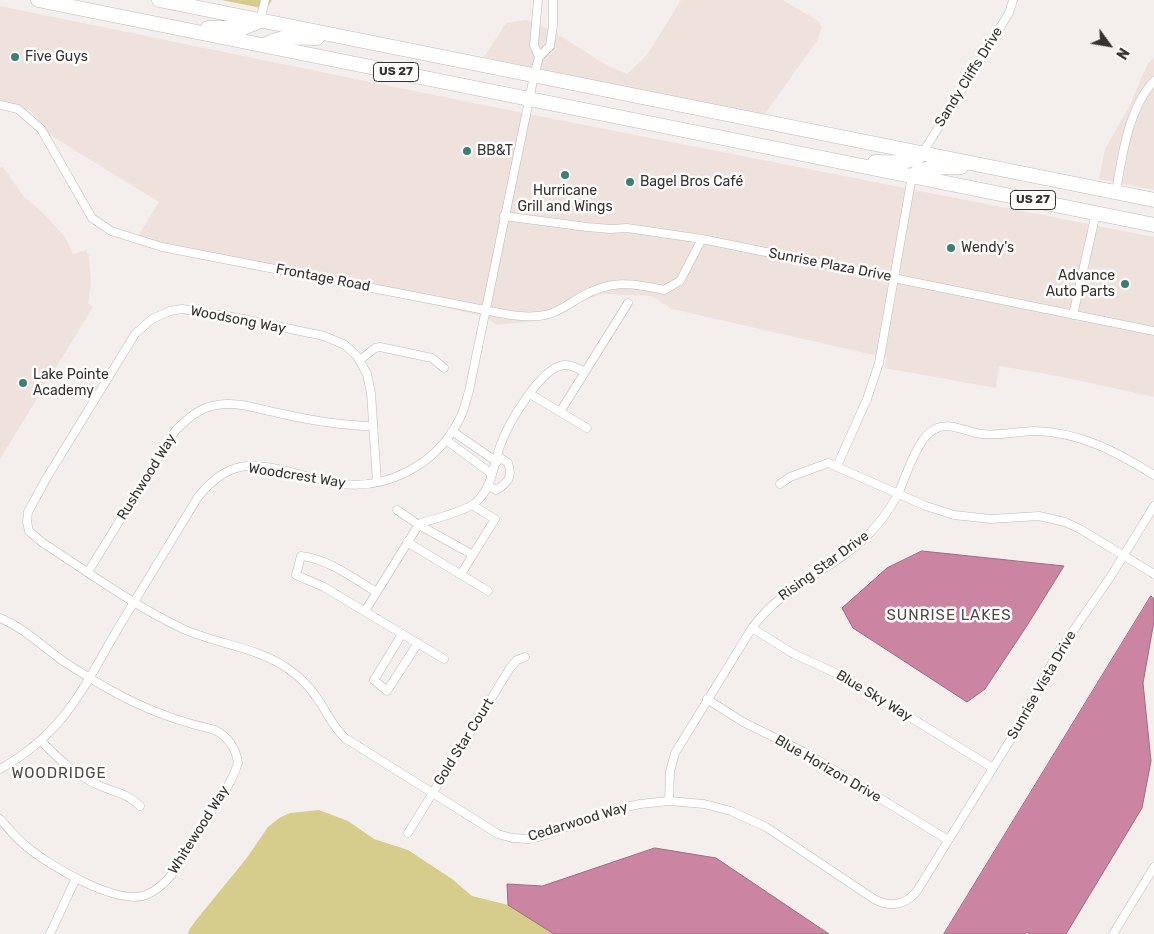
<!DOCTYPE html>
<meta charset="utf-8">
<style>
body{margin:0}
#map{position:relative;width:1154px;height:934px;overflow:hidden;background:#f4efed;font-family:Rubik,sans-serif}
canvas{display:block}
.north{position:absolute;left:1084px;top:20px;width:50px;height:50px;-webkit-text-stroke:4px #fffdfc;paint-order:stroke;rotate:122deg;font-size:14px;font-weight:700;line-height:20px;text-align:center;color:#343231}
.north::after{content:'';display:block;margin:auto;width:18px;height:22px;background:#343231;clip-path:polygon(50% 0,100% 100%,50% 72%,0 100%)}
</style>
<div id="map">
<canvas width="1154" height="934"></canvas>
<div class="north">N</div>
</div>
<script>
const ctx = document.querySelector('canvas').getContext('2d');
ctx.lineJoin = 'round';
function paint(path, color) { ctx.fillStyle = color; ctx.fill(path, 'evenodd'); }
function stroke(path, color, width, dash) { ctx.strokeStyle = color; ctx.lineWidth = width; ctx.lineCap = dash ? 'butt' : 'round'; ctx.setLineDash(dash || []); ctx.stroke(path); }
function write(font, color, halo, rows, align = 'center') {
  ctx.font = font + ' Rubik,sans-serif'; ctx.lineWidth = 5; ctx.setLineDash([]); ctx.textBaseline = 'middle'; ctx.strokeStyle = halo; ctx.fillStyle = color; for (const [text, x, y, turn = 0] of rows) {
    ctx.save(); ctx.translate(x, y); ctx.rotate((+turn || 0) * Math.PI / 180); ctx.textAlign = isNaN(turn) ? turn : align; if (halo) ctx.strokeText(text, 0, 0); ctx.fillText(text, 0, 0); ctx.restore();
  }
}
paint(new Path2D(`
 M 681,0 L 783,0 L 818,21 L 822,27 L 817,41 L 762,118 L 666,98 L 484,57 L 506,23 L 526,20 L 549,29 L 608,66 L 627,74 L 647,55 Z
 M 0,6 L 468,102 L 1154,237 L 1154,397 L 1058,376 L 999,366 L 996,388 L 884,368 L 887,358 L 672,309 L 651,296 L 601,294 L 536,321 L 496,325 L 486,317 L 249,260 L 136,239 L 159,202 L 50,135 L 31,111 L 0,102 Z
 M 1154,57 L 1154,190 L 1099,179 L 1105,149 L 1129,107 L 1147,65 Z
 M 3,167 L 24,197 L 40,210 L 66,238 L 73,254 L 86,250 L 89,256 L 91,284 L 88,303 L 93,307 L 0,459 L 0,168 Z`), '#efe2dc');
paint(new Path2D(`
 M 222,0 L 272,0 L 266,9 Z
 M 319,810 L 348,821 L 374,839 L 408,850 L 452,879 L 472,896 L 508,905 L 554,934 L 188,934 L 189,930 L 197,919 L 246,859 L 268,827 L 279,818 L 290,813 Z`), '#d6cc8b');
const water = new Path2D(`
 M 922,551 L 1064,566 L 1028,624 L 985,689 L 967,702 L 853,628 L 842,608 L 887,568 Z
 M 1151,596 L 1154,599 L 1154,621 L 1143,683 L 1151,761 L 1142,808 L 1066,934 L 1029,934 L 1028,932 L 1025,934 L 944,934 Z
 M 655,848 L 716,858 L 829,934 L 554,934 L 508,905 L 507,884 L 542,886 Z`);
paint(water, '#cc84a3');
stroke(water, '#9e6b81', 1);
const minor = new Path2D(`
 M 538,0 L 534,45 L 539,57
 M 260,21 L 265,0
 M 0,105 L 18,109 L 41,129 L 92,218 L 111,231 L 162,247 L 485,310 C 505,314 525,319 545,315 C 557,313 569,304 579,298 C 609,280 630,282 664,290 L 680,281 L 702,239
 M 922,154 L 1009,13 L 1013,0
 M 1116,192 C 1122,156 1128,109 1154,81
 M 504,216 L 587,227 L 610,229 L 627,228 L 702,239 L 1154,331
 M 1073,315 L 1096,213
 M 360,360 L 375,348 L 380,347 L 432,358 L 444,368
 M 530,394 L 587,428
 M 560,412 L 628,303
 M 452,431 L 497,462
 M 446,440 L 492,474
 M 837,466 L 867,399 L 879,363 L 912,176
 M 377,482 L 371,393 L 367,374 L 357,356 L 345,345 L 324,336 L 238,318 L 182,309 L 170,311 L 152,319 L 135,334 L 46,479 L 28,512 L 27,522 L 29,531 L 43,543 C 88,572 133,605 181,628 C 215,644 257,647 287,668 C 299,676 309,686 317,698 C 327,712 332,726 345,738 L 498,834 L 512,838 L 528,839 L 542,836 L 613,810 L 640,804 L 669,801 L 704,804 L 731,811 L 766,827 L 874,899 C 890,908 906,905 917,891 L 1014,734 L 1057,654 L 1111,576 L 1154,506
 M 780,484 L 790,477 L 828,463 L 926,506 L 954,515 L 991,519 L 1039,516 L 1065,522 L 1080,529 L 1154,574
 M 489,486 L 496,490 C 508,483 513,477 508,463 L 498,456
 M 397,510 L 419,525 L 473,555
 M 407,542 L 488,591
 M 88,572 L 175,431 C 187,419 200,407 217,405 C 237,401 258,409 278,413 C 309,420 341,426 373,426
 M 461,574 L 495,519 L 472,505
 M 376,592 C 355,579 326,558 301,556 L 296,575 L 324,587 L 444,659
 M 365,611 L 416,529 L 421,523 C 434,519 466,511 475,503 C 494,487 493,462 502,441 C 510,421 539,372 560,366 C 568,363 577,368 585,372
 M 0,618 C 24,628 42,646 63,661 C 115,695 154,716 215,730 C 228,737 236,748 238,763 C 230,788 212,810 198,832 C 184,855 172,884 146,895 C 117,906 48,865 26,846 C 16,838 8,828 0,819
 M 752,628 L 792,653 L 846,678 L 993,768
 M 402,634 L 374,680 L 387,691 L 418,643
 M 707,699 L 743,722 L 808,754 L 948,840
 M 41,741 C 58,758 74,774 96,784 C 112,792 128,793 140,806
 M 0,769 C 66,732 84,686 120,625 C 146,582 172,540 198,497 C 210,482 227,467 248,466 C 277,465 307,478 335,483 C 385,492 436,465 459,420 C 464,411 466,401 469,391 L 534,76 L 539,57 L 550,46 L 553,25 L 553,0
 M 669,801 L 670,772 L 675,753 L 752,628 C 782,586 831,571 867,536 C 879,524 890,509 898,494 C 906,476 915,446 929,433 C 946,418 964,432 982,434 C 1000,436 1018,431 1035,431 C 1080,432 1117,452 1154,475
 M 408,833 L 510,668 L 517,660 L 525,657
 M 50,934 L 76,878
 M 1113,934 L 1154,867`);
const trunk = new Path2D(`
 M 38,0 L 1154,225
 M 159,0 L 1154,200
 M 208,28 L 243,28 L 260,21
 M 265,45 C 281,35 299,38 317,38
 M 875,162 C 892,162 908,165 922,154
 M 912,176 C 925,164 944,168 961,167`);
stroke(minor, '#bdb9b7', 9);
stroke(trunk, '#bdb9b7', 15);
stroke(minor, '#fff', 8);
stroke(trunk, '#fff', 14);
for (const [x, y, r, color] of [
 [15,57,5,"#3c8075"],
 [467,151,5,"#3c8075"],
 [565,175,5,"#3c8075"],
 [630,182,5,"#3c8075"],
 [951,248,5,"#3c8075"],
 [1125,284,5,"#3c8075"],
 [23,383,5,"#3c8075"]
]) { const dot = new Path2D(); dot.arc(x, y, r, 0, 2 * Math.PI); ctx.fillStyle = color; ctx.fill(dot); stroke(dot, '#fffdfc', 2); }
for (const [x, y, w] of [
 [396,72,45],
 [1033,200,45]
]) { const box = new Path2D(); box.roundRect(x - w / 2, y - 9.5, w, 19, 4); ctx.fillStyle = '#fffdfc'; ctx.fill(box); stroke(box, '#343231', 1); }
write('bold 12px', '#343231', null, [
 ["US 27",396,72],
 ["US 27",1033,200]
]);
write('14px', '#343231', '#fffdfc', [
 ["Five Guys",25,57],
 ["BB&T",477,151],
 ["Bagel Bros Café",640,182],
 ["Hurricane",565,191,"center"],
 ["Grill and Wings",565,207,"center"],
 ["Wendy's",961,248],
 ["Advance",1115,276,"right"],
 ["Auto Parts",1115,292,"right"],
 ["Lake Pointe",33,375],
 ["Academy",33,391]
], 'left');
write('14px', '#343231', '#fffdfc', [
 ["Sandy Cliffs Drive",969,77,-58],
 ["Sunrise Plaza Drive",830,265,11],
 ["Frontage Road",323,278,11],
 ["Woodsong Way",238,320,11],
 ["Woodcrest Way",297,476,9],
 ["Rushwood Way",147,477,-58],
 ["Rising Star Drive",824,566,-36],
 ["Sunrise Vista Drive",1042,685,-60],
 ["Blue Sky Way",874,696,31],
 ["Gold Star Court",464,742,-58],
 ["Blue Horizon Drive",828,769,30],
 ["Cedarwood Way",578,822,-17],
 ["Whitewood Way",199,830,-58]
]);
ctx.letterSpacing = '1px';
write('15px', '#4c4846', '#fffdfc', [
 ["SUNRISE LAKES",949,616],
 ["WOODRIDGE",59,774]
]);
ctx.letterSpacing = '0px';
</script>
